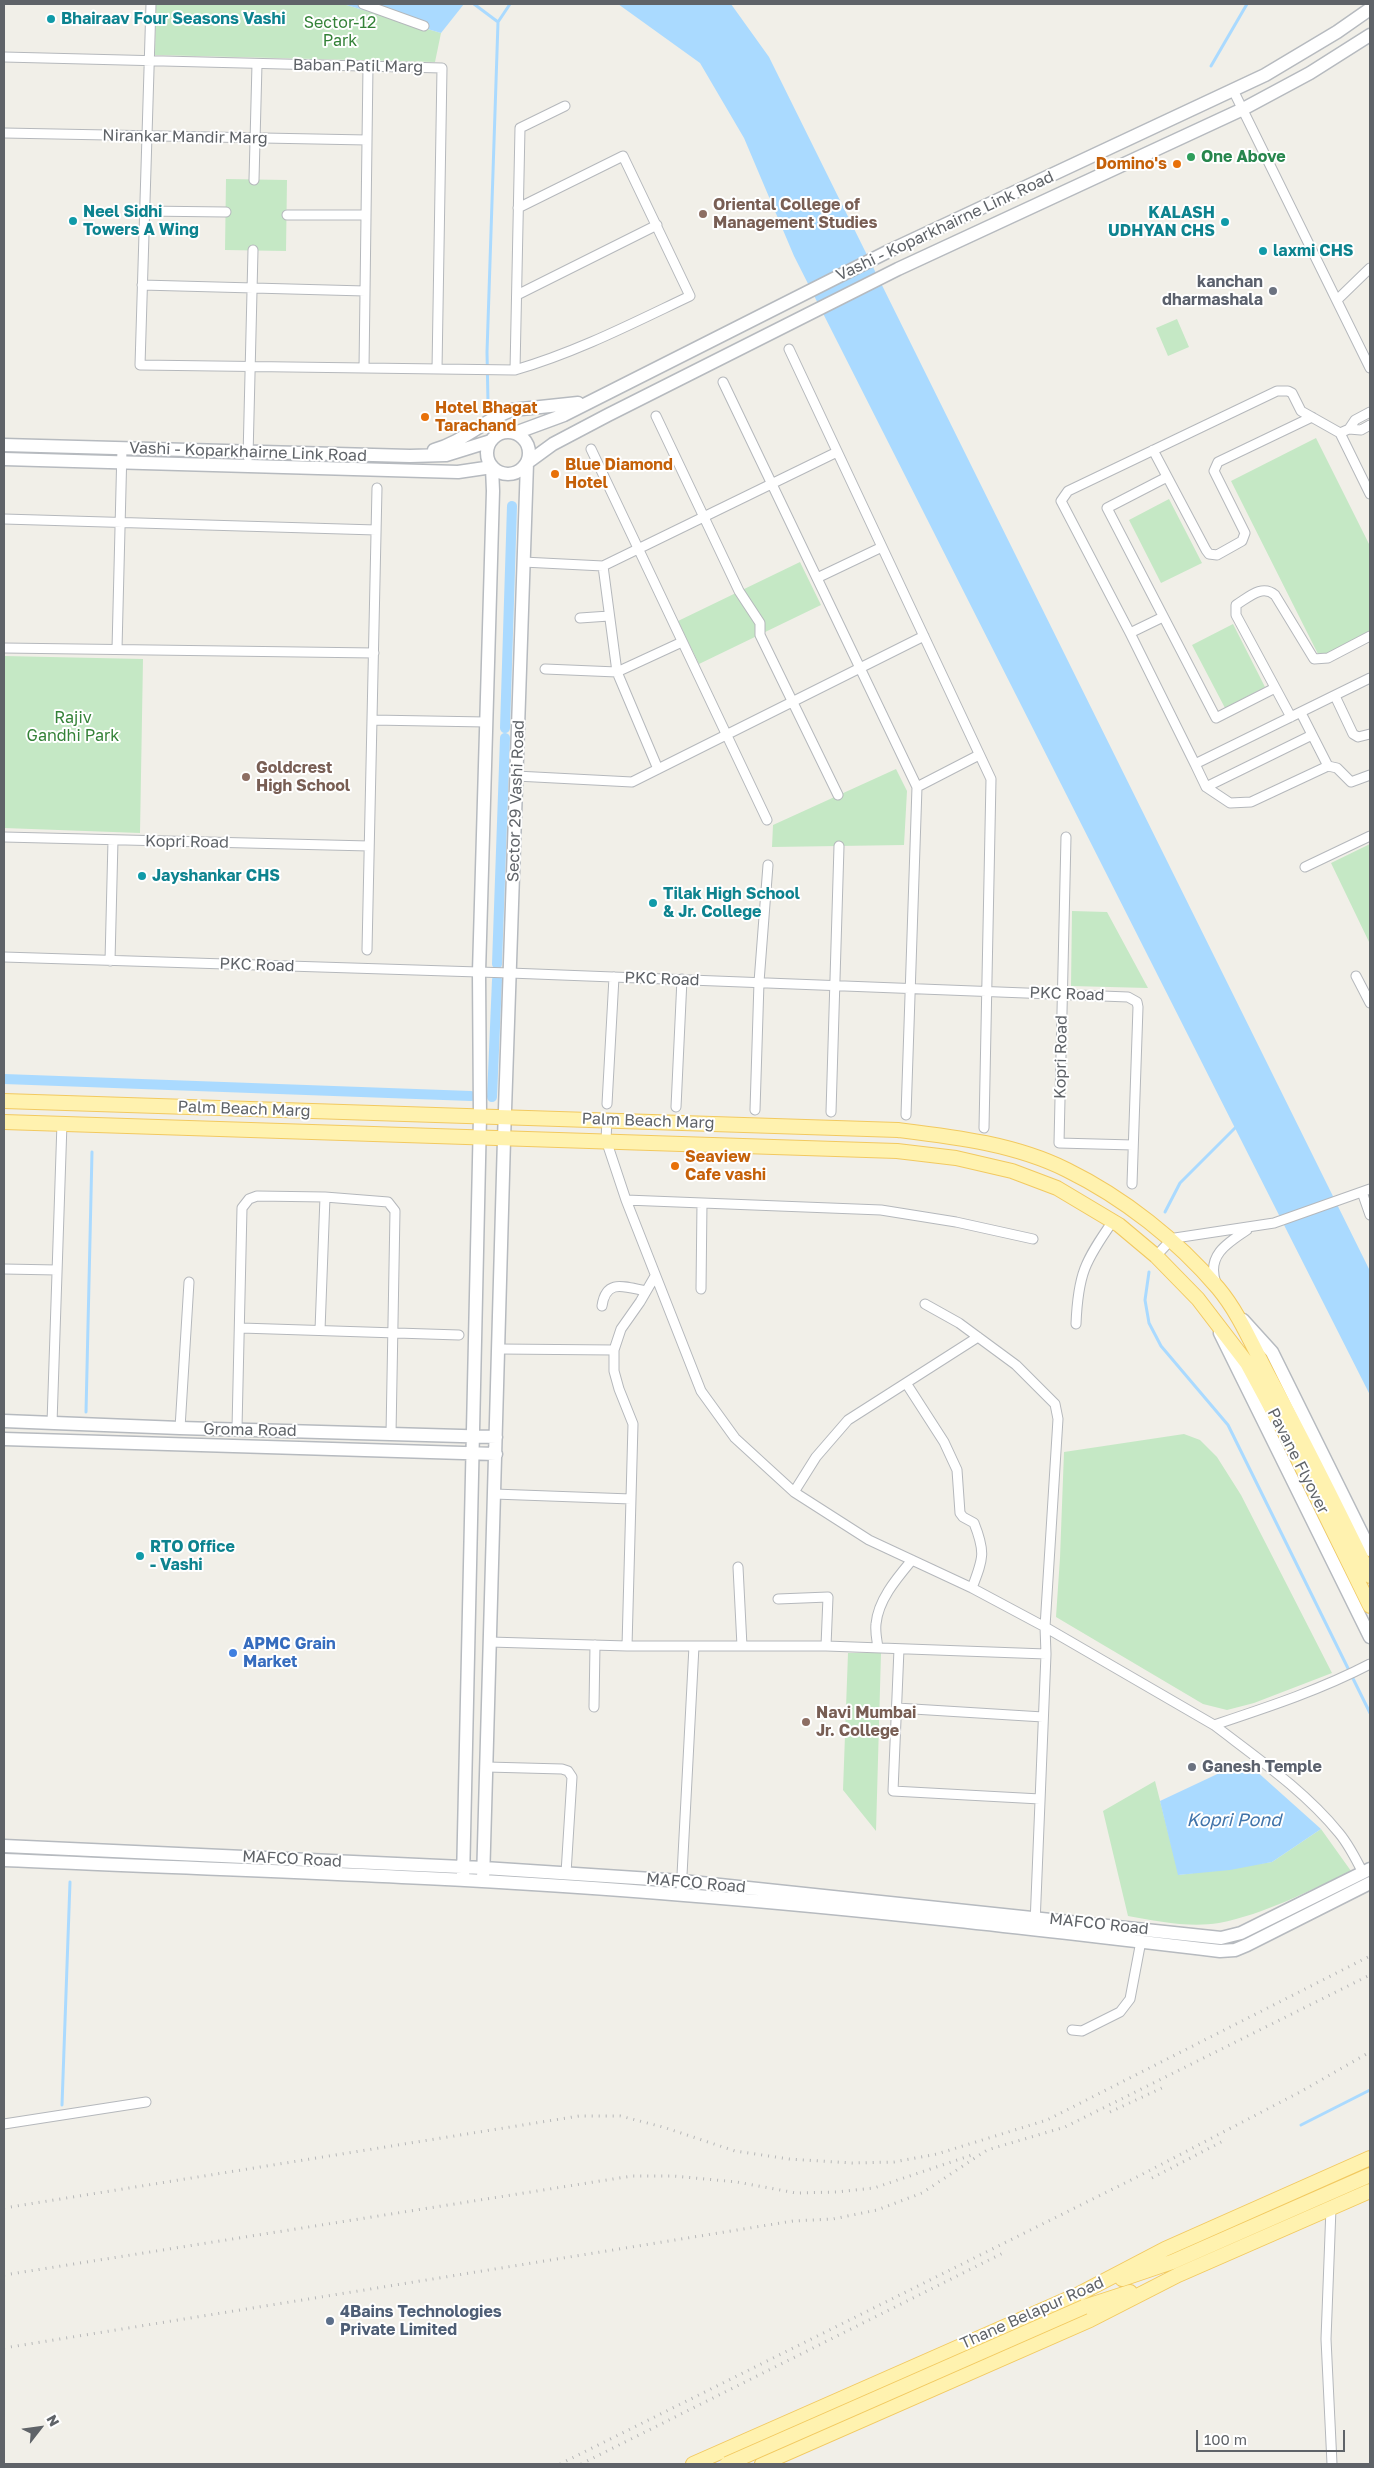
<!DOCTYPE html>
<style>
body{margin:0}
#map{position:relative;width:1374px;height:2468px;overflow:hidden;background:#f1efe8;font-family:"Golos Text",sans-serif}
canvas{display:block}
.frame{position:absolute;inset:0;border:5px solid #5f6368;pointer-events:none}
.north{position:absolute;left:15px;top:2403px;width:50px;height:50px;-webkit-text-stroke:4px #fff;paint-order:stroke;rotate:60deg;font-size:14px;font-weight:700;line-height:20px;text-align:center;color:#5f6368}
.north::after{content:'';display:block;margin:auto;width:18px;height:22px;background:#5f6368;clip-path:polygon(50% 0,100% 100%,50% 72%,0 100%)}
.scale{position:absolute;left:1196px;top:2430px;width:149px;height:22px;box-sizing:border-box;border:2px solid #5f6368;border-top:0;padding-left:6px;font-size:15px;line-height:18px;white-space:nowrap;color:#5f6368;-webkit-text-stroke:4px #fff;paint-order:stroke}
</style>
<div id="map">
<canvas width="1374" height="2468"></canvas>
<div class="frame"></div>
<div class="north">N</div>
<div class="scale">100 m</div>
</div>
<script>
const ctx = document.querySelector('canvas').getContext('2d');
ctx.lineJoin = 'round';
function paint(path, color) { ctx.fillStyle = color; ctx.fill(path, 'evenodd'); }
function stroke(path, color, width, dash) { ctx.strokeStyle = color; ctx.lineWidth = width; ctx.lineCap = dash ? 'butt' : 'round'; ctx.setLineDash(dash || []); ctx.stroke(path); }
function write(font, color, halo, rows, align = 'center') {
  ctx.font = font + ' "Golos Text",sans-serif'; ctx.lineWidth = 4; ctx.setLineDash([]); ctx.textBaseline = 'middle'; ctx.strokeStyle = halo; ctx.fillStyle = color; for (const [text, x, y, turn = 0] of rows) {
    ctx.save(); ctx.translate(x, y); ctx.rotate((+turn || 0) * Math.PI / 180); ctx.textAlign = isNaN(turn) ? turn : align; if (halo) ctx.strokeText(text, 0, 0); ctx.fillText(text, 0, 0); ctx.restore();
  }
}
paint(new Path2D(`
 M 156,4 L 343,4 L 441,33 L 435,62 L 155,55 Z
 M 226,179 L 287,180 L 286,251 L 225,250 Z
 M 1177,319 L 1189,347 L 1168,356 L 1156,328 Z
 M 1316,438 L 1370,546 L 1370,635 L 1321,660 L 1231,481 Z
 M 1169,499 L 1202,563 L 1161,583 L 1129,520 Z
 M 800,562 L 821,605 L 699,664 L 678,621 Z
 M 1233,624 L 1265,687 L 1225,708 L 1192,645 Z
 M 4,656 L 143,659 L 140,833 L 4,828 Z
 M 896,769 L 907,791 L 904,845 L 772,847 L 773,825 Z
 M 1370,844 L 1370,944 L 1331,863 Z
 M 1072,911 L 1107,912 L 1148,988 L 1071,986 Z
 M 1184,1434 L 1200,1440 L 1217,1457 L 1241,1495 L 1332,1673 L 1254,1703 L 1227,1710 L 1203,1704 L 1056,1617 L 1060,1558 L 1064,1452 Z
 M 848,1653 L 881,1653 L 876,1831 L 843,1790 Z
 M 1155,1781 L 1179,1875 L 1272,1862 L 1321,1829 L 1351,1871 C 1309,1891 1265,1914 1219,1923 C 1189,1928 1157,1921 1128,1916 L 1103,1811 Z`), '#c5e8c5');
paint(new Path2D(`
 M 343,4 L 464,4 L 441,33 Z
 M 618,4 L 731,4 L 769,57 L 1370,1271 L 1370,1395 L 794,256 L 744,138 L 700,63 Z
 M 1245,1761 L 1321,1829 L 1272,1862 L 1230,1870 L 1178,1875 L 1160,1801 Z`), '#aadaff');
stroke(new Path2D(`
 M 474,4 L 498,22
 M 1211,66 L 1247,4
 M 488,402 L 487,352 L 498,22 L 510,4
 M 1165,1212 L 1180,1183 L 1237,1126
 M 1149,1272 L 1145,1300 L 1149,1323 L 1161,1346 L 1228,1425 L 1370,1713
 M 86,1412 L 92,1152
 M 62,2105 L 70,1882
 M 1301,2125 L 1370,2090`), '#aadaff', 3);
stroke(new Path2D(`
 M 505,728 L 512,506
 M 497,964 L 505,738
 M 4,1079 L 471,1096
 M 492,1097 L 497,980`), '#aadaff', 10);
const minor = new Path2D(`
 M 151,4 L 140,365 L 515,370 C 577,352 633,323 690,296 L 623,156 L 518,208
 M 363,4 L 424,26
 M 4,57 L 442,68 L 437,369
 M 1233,90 L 1370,368
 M 4,133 L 367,140
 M 254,180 L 257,64
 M 144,211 L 226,212
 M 287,215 L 366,215
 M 142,285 L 365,291
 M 517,295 L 657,225
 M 1337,300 L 1370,268
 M 789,349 L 991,779 L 984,1128
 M 364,368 L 368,66
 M 515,370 L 520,128 L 565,106
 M 723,382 L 917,787 L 906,1115
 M 1370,412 L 1355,420 L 1349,429 L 1361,430 L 1370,425
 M 656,416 L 739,591 L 760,623 L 760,635 L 838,795
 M 1349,429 L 1340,433 L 1301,411 L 1292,393 L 1288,391 L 1277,391 L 1068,491 L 1061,501 L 1130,633 L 1195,764 L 1370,678
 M 1340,433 L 1370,494
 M 591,449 L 767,820
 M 1153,450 L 1206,550 L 1209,554 L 1217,555 L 1242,541 L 1245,533 L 1214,471 L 1218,462 L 1312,417
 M 248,457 L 253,250
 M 1167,477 L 1107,508 L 1216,718 L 1275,688
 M 4,519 L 376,530
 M 523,562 L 603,566 L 837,452
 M 603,566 L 617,672 L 658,769
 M 817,578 L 882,547
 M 580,618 L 609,616
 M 1130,633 L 1163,617
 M 4,648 L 374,653
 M 117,649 L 122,448
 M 545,669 L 617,672 L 682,642
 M 1335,696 L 1353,734 L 1358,737 L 1370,734
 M 1301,713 L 1328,766
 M 1291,717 L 1236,615 L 1236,605 C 1249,597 1262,584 1275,595 L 1314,659 L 1328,658 L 1370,636
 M 372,720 L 486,722
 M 1195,764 L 1206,787 L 1230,803 L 1251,802 L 1328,766 L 1337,768 L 1351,782 L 1370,775
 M 516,776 L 632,782 L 924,636
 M 917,787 L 979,755
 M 1206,787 L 1312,735
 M 4,837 L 369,846
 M 1066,837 L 1059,1143 L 1133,1145
 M 1305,867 L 1370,836
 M 367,950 L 377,488
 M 4,957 L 510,973 L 1128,997 L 1137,1002 L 1138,1007 L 1132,1184
 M 110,961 L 113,840
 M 1356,976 L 1370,1003
 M 607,1104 L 614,977
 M 676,1107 L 682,979
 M 755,1110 L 759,982 L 768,865
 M 831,1112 L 839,846
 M 607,1120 L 606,1140 L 626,1200 L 701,1391 L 735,1438 L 794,1492 L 869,1540 L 972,1588 L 1045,1627 L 1214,1725 C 1268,1707 1320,1690 1370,1664
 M 1362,1192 L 1370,1215
 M 626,1200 L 881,1210 L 956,1222 L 1033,1239
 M 1156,1256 L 1170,1241 L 1175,1238 L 1274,1223 L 1370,1189
 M 4,1269 L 57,1270
 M 1216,1283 C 1206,1256 1227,1243 1247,1230
 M 701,1289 L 702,1203
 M 925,1304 L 959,1323 L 1016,1365 L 1055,1404 L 1058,1419 L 1045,1627 L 1046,1654 L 1035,1924
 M 602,1306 C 606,1278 625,1287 646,1291
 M 1076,1324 C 1078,1274 1085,1261 1113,1221
 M 241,1328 L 459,1335
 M 320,1330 L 325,1197
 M 499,1349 L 614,1350
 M 906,1383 L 944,1442 L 957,1470 L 960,1513 L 963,1517 L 974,1523 C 986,1553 983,1559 972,1588
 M 52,1423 L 62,1123
 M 180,1428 L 189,1282
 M 237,1428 L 242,1208 L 249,1199 L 257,1196 L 325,1197 L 388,1202 L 395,1211 L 391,1434
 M 794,1492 L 816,1457 L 848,1420 L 978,1337
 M 494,1494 L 631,1499
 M 738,1567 L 742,1646
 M 778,1599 L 828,1597 L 826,1646
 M 490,1642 L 627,1646 L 826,1646 L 1046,1654
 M 627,1646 L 633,1424 L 619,1389 L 614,1371 L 614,1350 L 621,1329 L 640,1302 L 655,1276
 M 878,1648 C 877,1640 875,1632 876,1624 C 878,1600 897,1578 912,1560
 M 899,1649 L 893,1791 L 1040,1799
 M 594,1707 L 595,1645
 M 897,1708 L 1043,1717
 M 1214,1725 C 1257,1758 1305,1791 1339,1833 C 1349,1845 1356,1859 1363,1873
 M 487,1767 L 562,1769 L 568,1771 L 572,1777 L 566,1873
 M 681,1894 L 694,1646
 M 1072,2030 L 1082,2031 L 1120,2012 L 1130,1999 L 1141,1941
 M 4,2124 L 146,2102
 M 1331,2208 L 1326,2339 L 1332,2464`);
const secondary = new Path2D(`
 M487 453a21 21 0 1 1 42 0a21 21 0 1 1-42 0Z
 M 515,433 L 564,415 L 889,251 L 1265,75 L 1337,32 L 1370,9
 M 4,445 L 410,456 L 446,455 L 491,441
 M 434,450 C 463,442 484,420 512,410 L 578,403
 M 4,459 L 458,472 L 492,467
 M 527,463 L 553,444 L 608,415 L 898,269 L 1243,109 L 1310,73 L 1370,35
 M 1243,1320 L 1272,1352 L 1370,1550
 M 1220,1333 L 1370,1637
 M 4,1421 L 180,1428 L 496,1437
 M 4,1439 L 496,1454
 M 4,1846 L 484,1868 L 682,1881 L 1221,1938 L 1241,1933 L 1370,1869
 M 4,1860 C 230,1870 458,1876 684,1895 C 863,1909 1042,1930 1220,1951 L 1235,1950 L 1247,1945 L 1370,1883
 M 463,1880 L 480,1116 L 479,972 L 493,491 L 492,467
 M 483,1881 L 504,1139 L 527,463`);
const primary = new Path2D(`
 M 4,1101 L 898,1130 C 955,1137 1015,1144 1067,1170 C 1124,1198 1177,1240 1218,1288 C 1239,1313 1252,1345 1267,1373 C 1303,1440 1337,1508 1370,1576
 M 4,1122 L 897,1151 L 956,1158 L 1012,1171 L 1057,1188 L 1119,1225 L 1156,1256 L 1198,1299 L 1247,1363 L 1289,1441 L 1370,1606
 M 1122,2279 L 1172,2262 L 1370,2175
 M 1084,2307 L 1130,2292
 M 693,2464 L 1079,2294 L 1165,2249 L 1370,2158
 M 762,2464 L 1090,2320 L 1178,2275 L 1370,2191`);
stroke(minor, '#b5b8bc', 11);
stroke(secondary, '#b6babf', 15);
stroke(primary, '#f2c960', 16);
stroke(minor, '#fff', 9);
stroke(secondary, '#fff', 12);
stroke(primary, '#fff2af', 14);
stroke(new Path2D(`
 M 1110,2112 L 1164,2087
 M 1152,2178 L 1225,2140
 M 4,2208 L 579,2116 L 620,2116 L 663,2127 L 735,2151 L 789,2159 L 852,2163 L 894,2162 L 937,2154 L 1047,2120 L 1370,1956
 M 4,2275 L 632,2176 L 673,2176 L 737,2182 L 796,2193 L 837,2192 L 874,2188 L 972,2155
 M 4,2348 L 793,2221 L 833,2219 L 877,2210 L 922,2193 L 987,2150 L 1065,2127 L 1370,1975
 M 560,2464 L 1139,2176 L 1300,2092 L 1370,2052
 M 581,2464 L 1005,2252`), '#b6b7b8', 3, [1, 6]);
const primaryBridge = new Path2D(`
 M 727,2464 L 1084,2307`);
stroke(primaryBridge, '#f2c960', 16, []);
stroke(primaryBridge, '#fff2af', 14);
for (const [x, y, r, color] of [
 [51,19,5,"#0f9aa8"],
 [1191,157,5,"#2e9e5b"],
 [1177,164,5,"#e8710a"],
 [703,214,5,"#8d6e63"],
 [73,221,5,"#0f9aa8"],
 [1225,222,5,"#0f9aa8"],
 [1263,251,5,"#0f9aa8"],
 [1273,291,5,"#6b7280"],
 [425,417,5,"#e8710a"],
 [555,474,5,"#e8710a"],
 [246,777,5,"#8d6e63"],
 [142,876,5,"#0f9aa8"],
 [653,903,5,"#0f9aa8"],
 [675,1166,5,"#e8710a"],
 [140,1556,5,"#0f9aa8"],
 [233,1653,5,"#3f7fe0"],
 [806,1722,5,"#8d6e63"],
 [1192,1767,5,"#6b7280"],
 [330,2321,5,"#5c6f8a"]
]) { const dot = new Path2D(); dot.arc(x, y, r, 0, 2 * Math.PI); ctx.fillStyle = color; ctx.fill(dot); stroke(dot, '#fff', 2); }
write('bold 16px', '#0d838f', '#fff', [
 ["Bhairaav Four Seasons Vashi",61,19],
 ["Neel Sidhi",83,212],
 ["Towers A Wing",83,230],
 ["KALASH",1215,213,"right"],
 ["UDHYAN CHS",1215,231,"right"],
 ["laxmi CHS",1273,251],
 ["Jayshankar CHS",152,876],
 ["Tilak High School",663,894],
 ["& Jr. College",663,912],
 ["RTO Office",150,1547],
 ["- Vashi",150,1565]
], 'left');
write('16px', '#348238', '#fff', [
 ["Sector-12",340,23],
 ["Park",340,41],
 ["Rajiv",73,718],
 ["Gandhi Park",73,736]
]);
write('16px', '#5f6368', '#fff', [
 ["Baban Patil Marg",358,66,1],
 ["Nirankar Mandir Marg",185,137,1],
 ["Vashi - Koparkhairne Link Road",945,226,-25],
 ["Vashi - Koparkhairne Link Road",248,452,2],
 ["Sector 29 Vashi Road",516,801,-88],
 ["Kopri Road",187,842,1],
 ["PKC Road",257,965,2],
 ["PKC Road",662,979,2],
 ["PKC Road",1067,994,2],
 ["Kopri Road",1061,1057,-89],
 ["Palm Beach Marg",244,1109,2],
 ["Palm Beach Marg",648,1121,2],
 ["Groma Road",250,1430,1],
 ["Pavane Flyover",1298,1461,63],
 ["MAFCO Road",292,1859,3],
 ["MAFCO Road",696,1883,5],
 ["MAFCO Road",1099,1924,6],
 ["Thane Belapur Road",1032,2313,-24]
]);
write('bold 16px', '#27864d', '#fff', [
 ["One Above",1201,157]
], 'left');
write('bold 16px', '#c56008', '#fff', [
 ["Domino's",1167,164,"right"],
 ["Hotel Bhagat",435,408],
 ["Tarachand",435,426],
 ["Blue Diamond",565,465],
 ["Hotel",565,483],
 ["Seaview",685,1157],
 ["Cafe vashi",685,1175]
], 'left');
write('bold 16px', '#785e54', '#fff', [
 ["Oriental College of",713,205],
 ["Management Studies",713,223],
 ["Goldcrest",256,768],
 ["High School",256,786],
 ["Navi Mumbai",816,1713],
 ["Jr. College",816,1731]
], 'left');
write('bold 16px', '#5b616d', '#fff', [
 ["kanchan",1263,282],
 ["dharmashala",1263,300],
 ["Ganesh Temple",1202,1767,"left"]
], 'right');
write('bold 16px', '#366cbe', '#fff', [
 ["APMC Grain",243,1644],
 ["Market",243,1662]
], 'left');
write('bold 16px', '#4e5e75', '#fff', [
 ["4Bains Technologies",340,2312],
 ["Private Limited",340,2330]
], 'left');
write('italic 18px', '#4174aa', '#fff', [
 ["Kopri Pond",1234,1820]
]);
</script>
